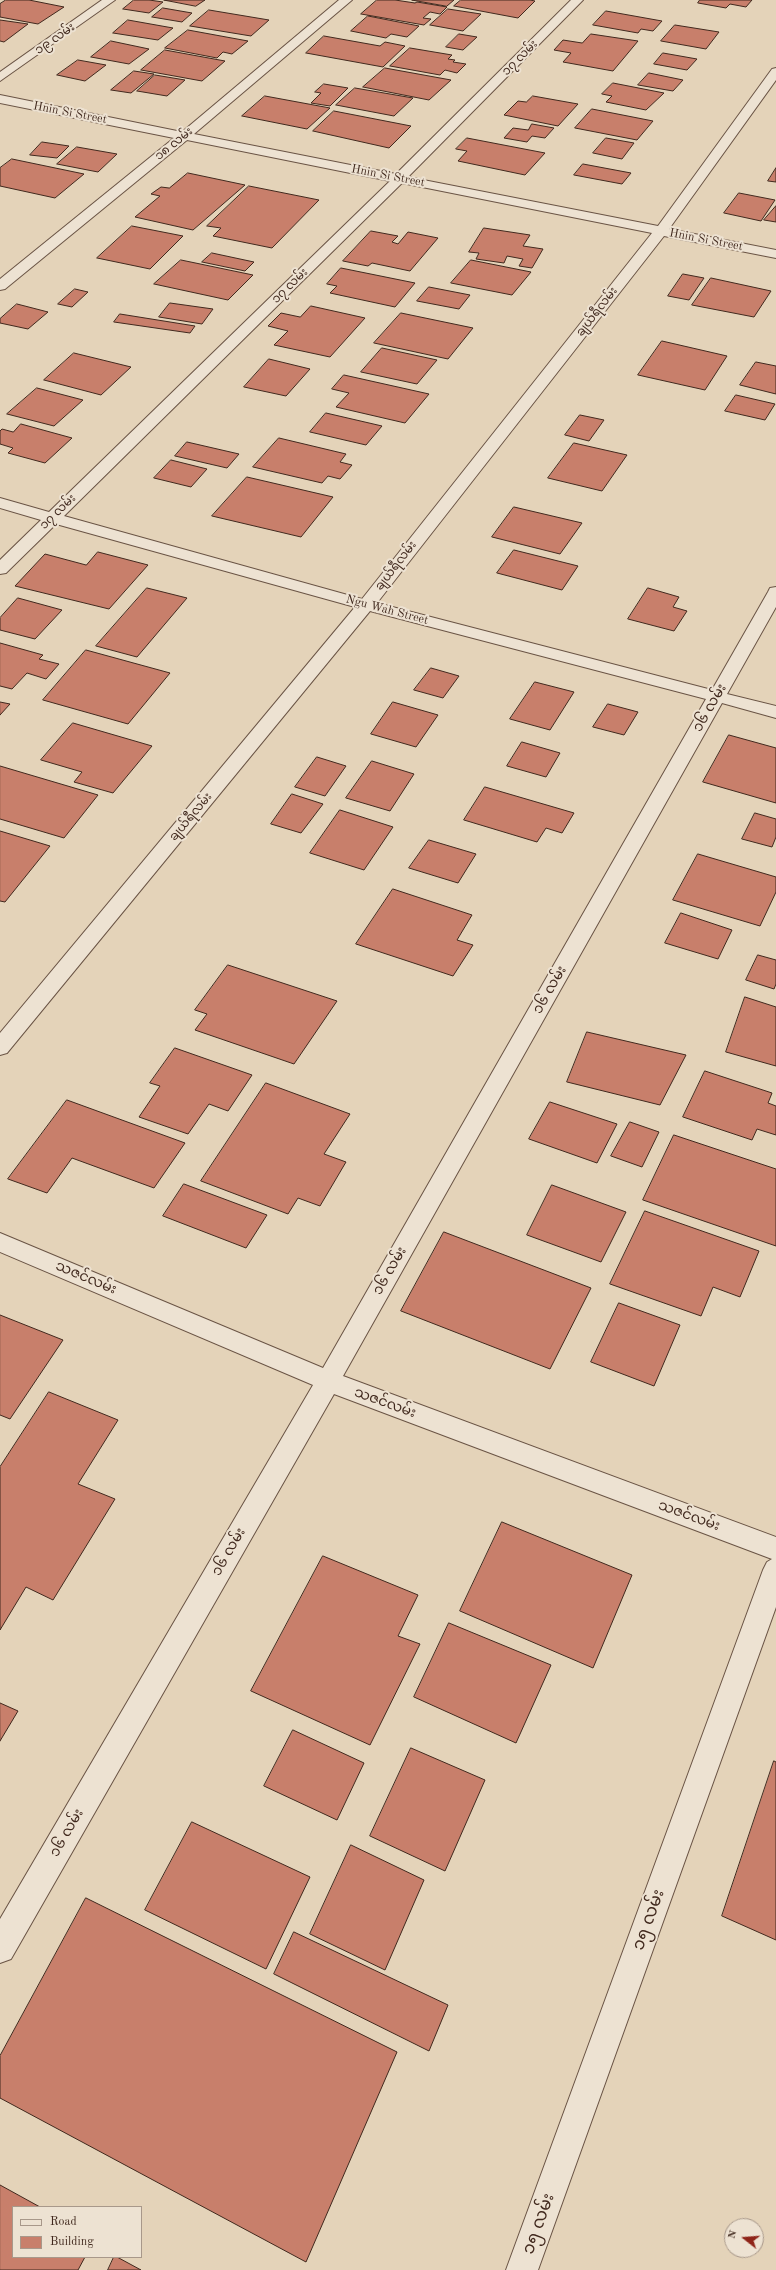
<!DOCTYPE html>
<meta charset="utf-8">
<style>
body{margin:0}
#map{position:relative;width:776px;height:2270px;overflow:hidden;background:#e4d3b9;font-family:"Old Standard TT",serif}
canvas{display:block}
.legend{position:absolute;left:12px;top:2206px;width:130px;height:52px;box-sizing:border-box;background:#ede2d2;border:1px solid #a8988a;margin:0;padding:5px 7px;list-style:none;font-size:12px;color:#41291e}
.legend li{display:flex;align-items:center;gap:8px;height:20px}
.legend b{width:20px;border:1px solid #a8988a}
.north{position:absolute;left:724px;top:2218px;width:40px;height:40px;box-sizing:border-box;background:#ede2d2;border:1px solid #a8988a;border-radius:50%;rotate:287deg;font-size:11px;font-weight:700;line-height:16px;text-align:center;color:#41291e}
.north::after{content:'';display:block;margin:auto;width:14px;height:18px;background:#8f2418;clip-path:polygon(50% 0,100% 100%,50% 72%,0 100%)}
</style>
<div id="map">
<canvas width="776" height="2270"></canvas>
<ul class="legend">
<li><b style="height:5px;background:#ede2d2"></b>Road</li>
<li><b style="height:11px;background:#c87f6b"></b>Building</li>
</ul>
<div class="north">N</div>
</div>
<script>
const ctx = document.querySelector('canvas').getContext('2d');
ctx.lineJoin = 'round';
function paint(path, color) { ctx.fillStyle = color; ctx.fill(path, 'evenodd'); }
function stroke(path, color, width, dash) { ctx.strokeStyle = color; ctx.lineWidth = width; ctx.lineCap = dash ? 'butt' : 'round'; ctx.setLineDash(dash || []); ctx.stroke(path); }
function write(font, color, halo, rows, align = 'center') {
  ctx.font = font + ' "Old Standard TT","Noto Sans Myanmar",serif'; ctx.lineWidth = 4; ctx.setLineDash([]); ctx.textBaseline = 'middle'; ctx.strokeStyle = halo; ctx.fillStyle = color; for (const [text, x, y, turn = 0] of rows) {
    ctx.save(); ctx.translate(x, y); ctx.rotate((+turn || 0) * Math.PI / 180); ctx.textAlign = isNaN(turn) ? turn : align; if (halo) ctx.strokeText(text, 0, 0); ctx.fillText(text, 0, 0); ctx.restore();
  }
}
const building = new Path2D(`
 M 6,0 L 29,0 L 64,7 L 38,24 L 0,17 L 0,4 Z
 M 134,0 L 149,0 L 163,2 L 149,13 L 123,9 Z
 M 164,0 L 205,0 L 196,6 Z
 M 377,0 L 395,0 L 415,3 L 417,2 L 447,7 L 440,14 L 430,12 L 423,18 L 431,19 L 424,25 L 361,14 Z
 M 412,0 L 454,0 L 447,6 Z
 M 461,0 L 530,0 L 535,1 L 518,18 L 454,6 Z
 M 700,0 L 752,0 L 746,7 L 730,4 L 726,8 L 698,3 Z
 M 163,8 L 192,13 L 182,22 L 152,17 Z
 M 448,9 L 481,14 L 463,31 L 430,25 Z
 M 209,10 L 269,20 L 251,36 L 190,26 Z
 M 606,11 L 662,21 L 653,31 L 641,29 L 638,33 L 593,25 Z
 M 368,16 L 419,26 L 407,37 L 391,34 L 386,38 L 351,31 Z
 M 0,20 L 28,24 L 4,42 L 0,41 Z
 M 128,20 L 173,28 L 158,40 L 113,33 Z
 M 675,25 L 719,32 L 706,49 L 661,41 Z
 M 188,30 L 248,41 L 232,54 L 223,52 L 217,58 L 165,48 Z
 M 459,34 L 477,37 L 463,50 L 446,47 Z
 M 591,34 L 638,41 L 613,71 L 563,62 L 571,53 L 554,50 L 563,40 L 582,43 Z
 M 324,36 L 380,46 L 385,42 L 405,46 L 383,67 L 306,53 Z
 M 111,41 L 149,49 L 129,64 L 91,57 Z
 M 410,48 L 452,55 L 448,59 L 455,60 L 453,62 L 466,64 L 457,73 L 445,70 L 440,75 L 390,66 Z
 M 165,50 L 225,61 L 202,81 L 141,70 Z
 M 663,53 L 697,59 L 687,70 L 654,64 Z
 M 78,60 L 106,65 L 85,81 L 57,75 Z
 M 385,68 L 451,80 L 429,100 L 363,87 Z
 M 134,71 L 154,74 L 131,93 L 111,90 Z
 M 649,73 L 683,80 L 673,91 L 638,85 Z
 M 155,75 L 185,80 L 167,96 L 137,91 Z
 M 613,83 L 664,93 L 646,110 L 606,102 L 612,96 L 602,94 Z
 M 324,84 L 348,88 L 330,106 L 311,103 L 321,93 L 315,92 Z
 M 355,88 L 413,98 L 394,116 L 336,105 Z
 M 265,96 L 330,108 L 307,129 L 242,116 Z
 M 533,96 L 578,104 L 558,126 L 504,115 L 518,101 L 526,102 Z
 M 592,109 L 653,121 L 637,140 L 575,128 Z
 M 334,111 L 411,126 L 389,148 L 313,131 Z
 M 532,124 L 554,128 L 545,138 L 532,136 L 527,142 L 504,138 L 513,128 L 528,130 Z
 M 467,138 L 545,153 L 525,175 L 458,161 L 467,151 L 456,149 Z
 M 606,138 L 634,143 L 622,159 L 593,153 Z
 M 42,142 L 69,146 L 57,158 L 30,155 Z
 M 77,147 L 117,154 L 98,172 L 57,164 Z
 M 12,159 L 84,174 L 55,198 L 0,186 L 0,168 Z
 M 583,164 L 631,173 L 622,184 L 574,175 Z
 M 776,168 L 776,182 L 768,181 Z
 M 188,173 L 245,185 L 193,230 L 135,217 L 160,196 L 151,194 L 161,187 L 169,188 Z
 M 249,186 L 319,200 L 272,248 L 213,236 L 221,228 L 207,226 Z
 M 739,193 L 775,200 L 761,221 L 724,213 Z
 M 776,206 L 776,222 L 764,220 Z
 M 132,226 L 183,236 L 150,269 L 97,258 Z
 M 484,228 L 530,235 L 523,246 L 543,249 L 532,268 L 519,266 L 523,259 L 507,256 L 504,263 L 476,259 L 479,253 L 469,252 Z
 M 371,231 L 398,236 L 392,242 L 398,244 L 408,232 L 438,238 L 410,271 L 372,263 L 368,266 L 343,261 Z
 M 212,253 L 254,262 L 245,271 L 202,262 Z
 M 181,260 L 253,275 L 228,300 L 154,284 Z
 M 471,260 L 531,272 L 512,295 L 451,283 Z
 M 341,268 L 415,283 L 395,307 L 330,293 L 337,286 L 327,284 Z
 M 683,274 L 704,278 L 689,300 L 668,296 Z
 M 711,278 L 771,291 L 754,317 L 692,305 Z
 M 429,287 L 470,295 L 459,309 L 417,301 Z
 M 75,289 L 88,292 L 72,307 L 58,304 Z
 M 170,303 L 213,309 L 202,324 L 159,317 Z
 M 17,304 L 48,312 L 28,329 L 0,323 L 0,319 Z
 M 311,306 L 365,318 L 330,357 L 274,345 L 288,331 L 268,326 L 281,313 L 300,317 Z
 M 401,313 L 473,328 L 448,359 L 374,343 Z
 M 120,314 L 195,326 L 190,333 L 114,322 Z
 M 662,341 L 727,356 L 705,390 L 638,375 Z
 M 382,348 L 437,360 L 417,384 L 361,372 Z
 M 74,353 L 131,367 L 101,395 L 44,380 Z
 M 269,359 L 310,369 L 286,396 L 244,387 Z
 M 756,362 L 776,366 L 776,394 L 740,385 Z
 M 344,375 L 429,394 L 405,423 L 336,407 L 349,393 L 332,389 Z
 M 37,388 L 83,400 L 54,426 L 7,414 Z
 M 736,395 L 775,404 L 765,420 L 725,411 Z
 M 326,413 L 382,426 L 366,445 L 310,432 Z
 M 580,415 L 604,420 L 589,441 L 565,435 Z
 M 21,424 L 72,438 L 45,463 L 8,453 L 13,448 L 0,444 L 0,431 L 2,429 L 13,432 Z
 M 279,438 L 346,454 L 340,462 L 352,465 L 340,479 L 328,476 L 322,483 L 253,467 Z
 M 187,442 L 239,454 L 227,468 L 175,456 Z
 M 574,443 L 627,455 L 602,491 L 548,478 Z
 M 171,460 L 207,469 L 191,487 L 154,478 Z
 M 247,477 L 333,497 L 301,537 L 212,516 Z
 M 514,507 L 582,523 L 560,554 L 492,537 Z
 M 514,550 L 578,566 L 562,590 L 497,573 Z
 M 98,552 L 148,565 L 109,609 L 15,586 L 45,554 L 86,565 Z
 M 147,588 L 187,598 L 137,657 L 96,646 Z
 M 648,588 L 679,597 L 673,607 L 687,611 L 674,631 L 628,619 Z
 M 18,598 L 62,610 L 35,639 L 0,630 L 0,618 Z
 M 0,643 L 43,655 L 39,659 L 59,664 L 46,679 L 27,673 L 12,689 L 0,686 Z
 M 86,650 L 170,673 L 128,724 L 43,700 Z
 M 431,668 L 459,676 L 443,698 L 414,690 Z
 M 535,682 L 574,692 L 550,730 L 510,719 Z
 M 0,702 L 10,704 L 0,715 Z
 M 393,702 L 438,715 L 416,747 L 371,734 Z
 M 608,704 L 638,712 L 624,735 L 593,727 Z
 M 73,723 L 152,746 L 113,793 L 74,782 L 82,772 L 41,760 Z
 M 729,735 L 776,748 L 776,803 L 703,782 Z
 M 522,742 L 560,753 L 546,777 L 507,766 Z
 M 317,757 L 346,766 L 325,796 L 295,787 Z
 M 372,761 L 414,774 L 390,811 L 346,798 Z
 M 0,766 L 98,795 L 64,838 L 0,819 Z
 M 485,787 L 574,813 L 562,833 L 546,828 L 537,842 L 464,820 Z
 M 292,794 L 323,804 L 301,833 L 271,824 Z
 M 340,810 L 393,827 L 364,870 L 310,853 Z
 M 755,813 L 776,819 L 776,837 L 772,847 L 742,839 Z
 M 0,831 L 50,846 L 5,902 L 0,901 Z
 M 429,840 L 476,854 L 458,883 L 409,868 Z
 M 698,854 L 776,877 L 776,892 L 760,926 L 673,900 Z
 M 393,889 L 472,915 L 457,940 L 473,945 L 453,976 L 356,944 Z
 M 681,913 L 732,930 L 718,959 L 665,943 Z
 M 758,955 L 776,960 L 776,984 L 774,989 L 746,980 Z
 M 228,965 L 337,1001 L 294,1064 L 195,1030 L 207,1014 L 195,1010 Z
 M 745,997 L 776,1007 L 776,1066 L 726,1052 Z
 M 587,1032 L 686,1055 L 660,1105 L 567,1082 Z
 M 175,1048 L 252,1075 L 228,1111 L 209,1104 L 188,1134 L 139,1117 L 160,1086 L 150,1083 Z
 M 705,1071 L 772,1093 L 768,1103 L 776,1106 L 776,1135 L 757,1129 L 752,1140 L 683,1117 Z
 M 266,1083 L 350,1114 L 324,1154 L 346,1162 L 320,1206 L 298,1198 L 288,1214 L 201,1181 Z
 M 67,1100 L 185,1143 L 154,1188 L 72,1158 L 47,1193 L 8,1179 Z
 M 550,1102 L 617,1124 L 597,1163 L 529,1139 Z
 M 630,1122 L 659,1132 L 642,1167 L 611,1156 Z
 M 674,1135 L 776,1169 L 776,1246 L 643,1200 Z
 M 184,1184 L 267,1215 L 246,1248 L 163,1216 Z
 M 552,1185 L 626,1212 L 601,1262 L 527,1235 Z
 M 645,1211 L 759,1251 L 740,1297 L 713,1287 L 701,1316 L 610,1284 Z
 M 444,1232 L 591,1288 L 550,1369 L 401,1311 Z
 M 619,1303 L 680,1325 L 654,1386 L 591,1362 Z
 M 0,1315 L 63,1340 L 10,1419 L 0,1415 Z
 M 49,1392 L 118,1420 L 78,1484 L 115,1499 L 53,1600 L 26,1587 L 0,1630 L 0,1467 Z
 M 502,1522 L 632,1575 L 593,1668 L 460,1611 Z
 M 323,1556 L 418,1595 L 398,1636 L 420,1644 L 370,1745 L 251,1691 Z
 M 449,1623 L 551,1665 L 516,1743 L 414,1697 Z
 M 0,1703 L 18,1711 L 0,1741 Z
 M 293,1730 L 364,1763 L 337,1820 L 264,1786 Z
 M 411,1748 L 485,1780 L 445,1871 L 370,1836 Z
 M 774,1761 L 776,1762 L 776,1940 L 722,1916 Z
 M 192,1822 L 310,1877 L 266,1969 L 145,1910 Z
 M 351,1845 L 424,1880 L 385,1970 L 310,1934 Z
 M 86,1898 L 397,2052 L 306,2262 L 0,2098 L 0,2056 Z
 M 294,1932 L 448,2005 L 429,2051 L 274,1974 Z
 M 0,2185 L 40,2207 L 13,2207 L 13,2257 L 85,2257 L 78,2270 L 0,2270 Z
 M 114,2257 L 117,2257 L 141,2270 L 108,2270 Z`);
paint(building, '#c87f6b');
stroke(building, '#41291e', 1);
const minor = new Path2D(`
 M 102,0 L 115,0 L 0,81 L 0,72 Z
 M 339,0 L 352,0 L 194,134 L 396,174 L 571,0 L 583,0 L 408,177 L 658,226 L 772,69 L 776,68 L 776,80 L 669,229 L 776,250 L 776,258 L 664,236 L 377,603 L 712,690 L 768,592 L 770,588 L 776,587 L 776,607 L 727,694 L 776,706 L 776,718 L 722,703 L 343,1376 L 776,1537 L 776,1607 L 538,2270 L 506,2270 L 763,1570 L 767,1562 L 772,1559 L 334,1394 L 11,1959 L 0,1963 L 0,1919 L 313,1385 L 0,1252 L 0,1233 L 323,1368 L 706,699 L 370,611 L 7,1053 L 0,1055 L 0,1033 L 355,607 L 56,524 L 6,573 L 0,574 L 0,560 L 41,520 L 0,508 L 0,498 L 49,512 L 390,181 L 187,140 L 5,289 L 0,290 L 0,279 L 174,138 L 0,103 L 0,95 L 182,132 ZM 402,183 L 652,233 L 362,599 L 64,516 Z`);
stroke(minor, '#6a5445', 2);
paint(minor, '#ede2d2');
write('12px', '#41291e', '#ede2d2', [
 ["၁၉ လမ်း",55,39,-35],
 ["၁၇ လမ်း",520,58,-45],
 ["Hnin Si Street",70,113,11],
 ["၁၈ လမ်း",174,144,-39],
 ["Hnin Si Street",388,176,11],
 ["Hnin Si Street",706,240,11],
 ["၁၇ လမ်း",290,286,-44],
 ["ချယ်ရီလမ်း",597,312,-52],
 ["၁၇ လမ်း",58,512,-44],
 ["ချယ်ရီလမ်း",396,566,-52],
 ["Ngu Wah Street",387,610,15],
 ["ချယ်ရီလမ်း",191,817,-50]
]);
write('14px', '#41291e', '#ede2d2', [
 ["၁၆ လမ်း",710,708,-60],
 ["၁၆ လမ်း",550,990,-60],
 ["၁၆ လမ်း",390,1271,-60],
 ["သဇင်လမ်း",86,1278,23],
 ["သဇင်လမ်း",385,1403,20],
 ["သဇင်လမ်း",689,1516,20],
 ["၁၆ လမ်း",229,1552,-60],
 ["၁၆ လမ်း",67,1833,-60]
]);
write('17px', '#41291e', '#ede2d2', [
 ["၁၅ လမ်း",649,1920,-70],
 ["၁၅ လမ်း",539,2224,-70]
]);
</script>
